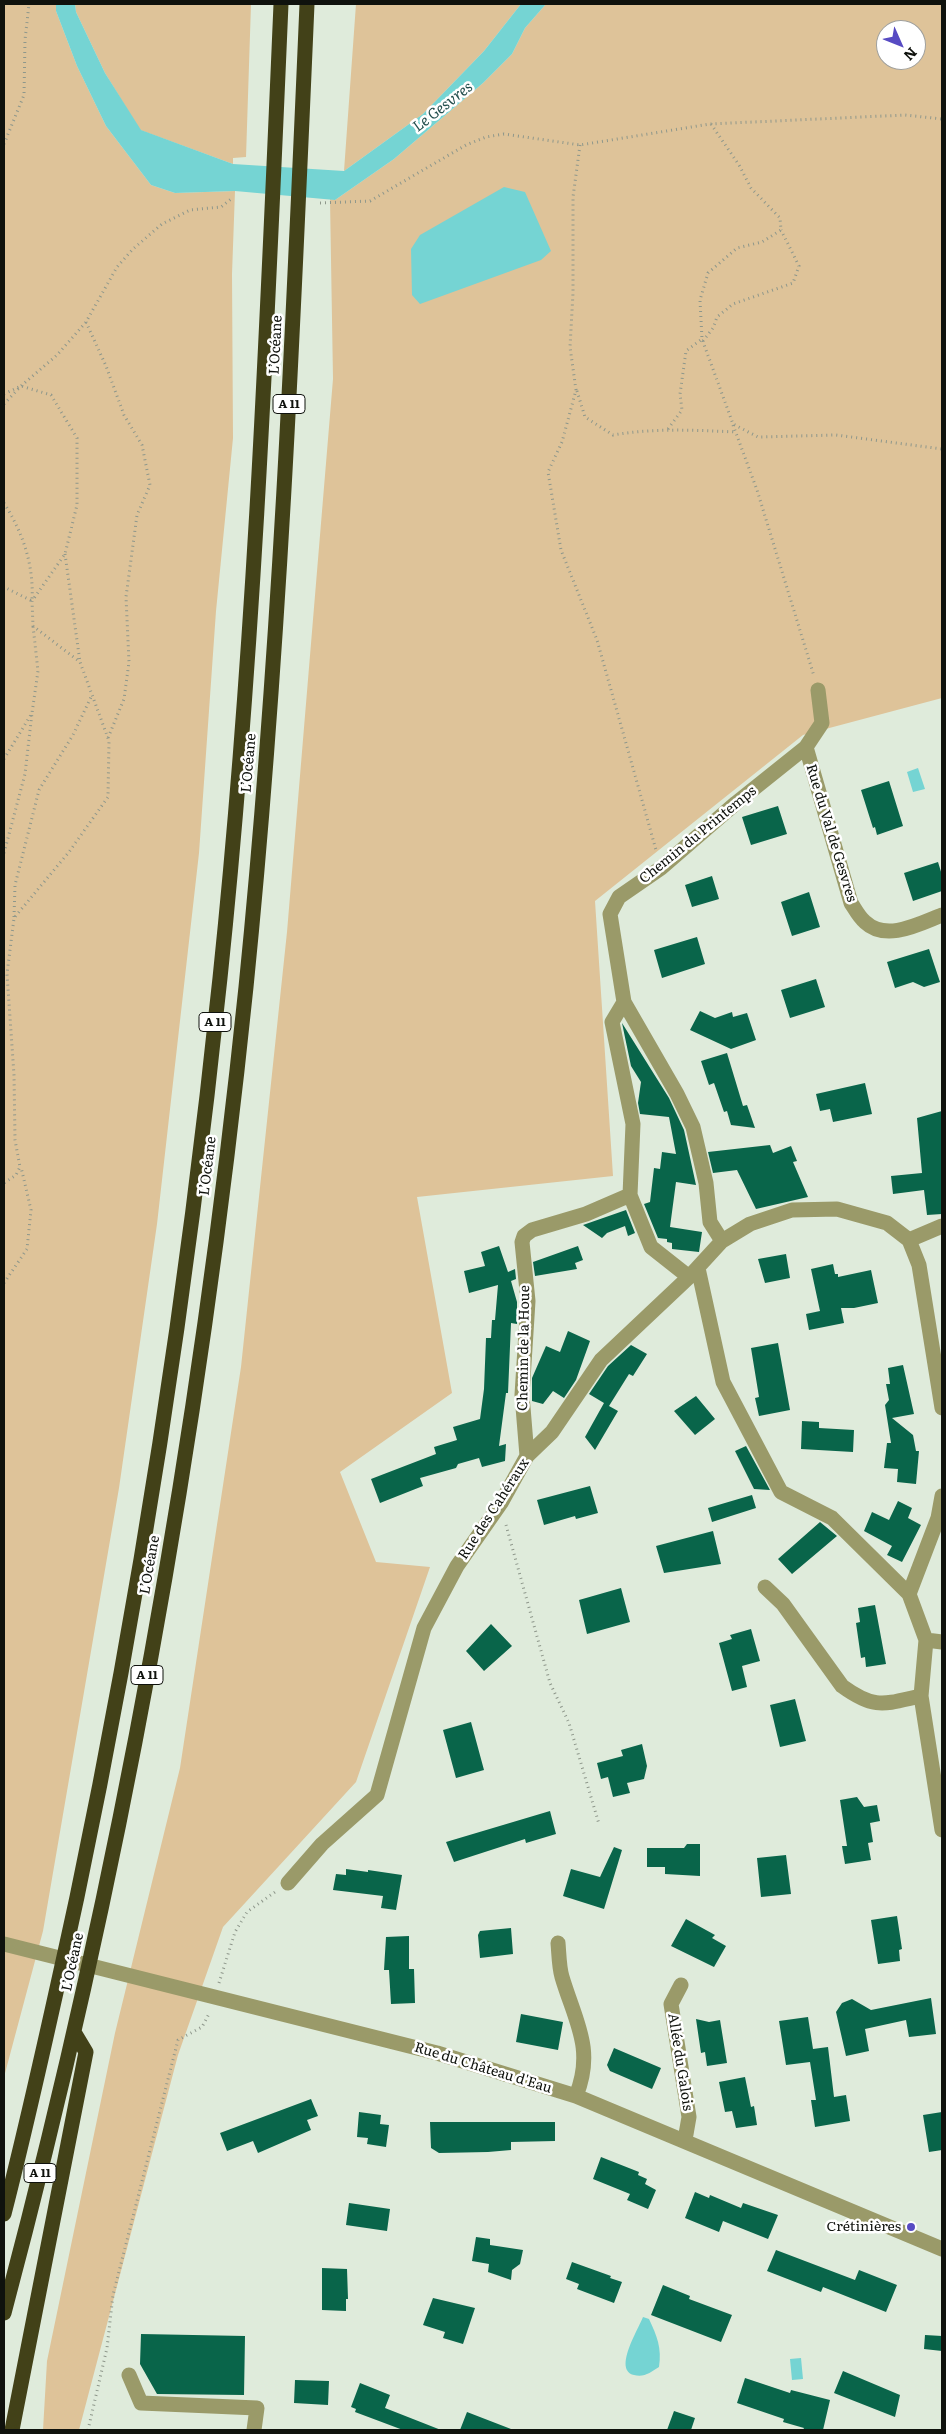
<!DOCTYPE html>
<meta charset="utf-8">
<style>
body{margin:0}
#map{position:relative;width:946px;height:2434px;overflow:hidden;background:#dfebdb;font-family:Literata,serif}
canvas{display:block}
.frame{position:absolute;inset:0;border:5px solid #0f120d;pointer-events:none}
.north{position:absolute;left:876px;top:20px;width:50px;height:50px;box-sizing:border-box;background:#fff;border:1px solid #9fa09e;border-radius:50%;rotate:134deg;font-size:14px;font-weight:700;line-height:20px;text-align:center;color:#0f120d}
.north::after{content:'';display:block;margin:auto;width:18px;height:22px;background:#574bc3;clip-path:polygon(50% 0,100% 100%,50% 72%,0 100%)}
</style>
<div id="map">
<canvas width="946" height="2434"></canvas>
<div class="frame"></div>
<div class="north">N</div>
</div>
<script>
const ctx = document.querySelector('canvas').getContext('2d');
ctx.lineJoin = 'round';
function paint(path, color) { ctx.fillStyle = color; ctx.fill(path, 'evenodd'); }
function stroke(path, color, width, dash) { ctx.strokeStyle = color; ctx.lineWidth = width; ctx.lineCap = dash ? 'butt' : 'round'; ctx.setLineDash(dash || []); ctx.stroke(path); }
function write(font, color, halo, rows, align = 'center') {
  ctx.font = font + ' Literata,serif'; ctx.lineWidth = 5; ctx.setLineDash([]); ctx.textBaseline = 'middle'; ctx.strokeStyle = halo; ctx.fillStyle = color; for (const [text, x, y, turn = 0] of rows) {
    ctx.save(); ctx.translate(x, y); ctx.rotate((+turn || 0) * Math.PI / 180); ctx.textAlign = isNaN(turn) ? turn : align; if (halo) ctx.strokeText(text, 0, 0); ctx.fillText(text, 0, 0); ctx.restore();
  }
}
paint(new Path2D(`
 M 4,4 L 56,4 L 56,11 L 77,66 L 106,126 L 151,185 L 175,193 L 235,191 L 232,274 L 233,438 L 216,611 L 199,853 L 157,1224 L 119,1488 L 43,1931 L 4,2077 Z
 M 75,4 L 251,4 L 246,157 L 233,158 L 233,164 L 140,130 L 105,73 L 76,12 Z
 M 356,4 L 521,4 L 484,51 L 423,114 L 344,171 Z
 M 546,4 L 942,4 L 942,698 L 803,735 L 595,901 L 613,1176 L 417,1197 L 452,1393 L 340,1472 L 376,1562 L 430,1567 L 356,1782 L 223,1927 L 178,2055 L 79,2430 L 43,2430 L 47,2361 L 115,2033 L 180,1768 L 241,1367 L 287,932 L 333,379 L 330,199 L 335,200 L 394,159 L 483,83 L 512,54 L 525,28 ZM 886,30 L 916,30 L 916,60 L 886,60 Z`), '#dec399');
paint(new Path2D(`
 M 56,4 L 75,4 L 76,12 L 105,73 L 141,130 L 233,164 L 344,171 L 423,114 L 484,51 L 521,4 L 546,4 L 525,28 L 512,54 L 483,83 L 394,159 L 335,200 L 235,191 L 175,193 L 151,185 L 106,126 L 77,66 L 56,11 Z
 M 504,187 L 525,192 L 551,251 L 541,260 L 420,304 L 412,295 L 411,249 L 420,235 Z
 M 918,768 L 925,789 L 913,792 L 907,772 Z
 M 643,2317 L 649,2319 C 657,2336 662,2348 659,2367 C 651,2372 644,2378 634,2375 C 613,2370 638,2330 643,2317 Z
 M 801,2358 L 803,2379 L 792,2380 L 790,2359 Z`), '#75d4d3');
paint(new Path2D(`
 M 889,781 L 903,826 L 877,835 L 875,827 L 873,828 L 861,790 Z
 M 778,806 L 787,834 L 751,845 L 742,817 Z
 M 938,862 L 942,875 L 942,891 L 913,901 L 904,873 Z
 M 712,876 L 719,899 L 692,907 L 685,885 Z
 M 809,892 L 820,927 L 792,936 L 781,902 Z
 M 697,937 L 705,964 L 662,978 L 654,950 Z
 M 929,949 L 940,982 L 924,987 L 913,982 L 895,988 L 887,962 Z
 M 816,979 L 825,1007 L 790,1018 L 781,990 Z
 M 700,1011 L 715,1018 L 732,1012 L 733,1017 L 747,1013 L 756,1040 L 731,1049 L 690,1030 Z
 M 622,1023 L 669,1098 L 684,1130 L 696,1185 L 676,1182 L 670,1227 L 702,1232 L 699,1252 L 672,1249 L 672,1243 L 667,1242 L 667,1239 L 658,1238 L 644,1204 L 650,1202 L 654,1168 L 660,1169 L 662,1152 L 676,1154 L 669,1117 L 640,1114 L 638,1103 L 641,1082 L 631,1066 Z
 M 727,1053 L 743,1106 L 747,1105 L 755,1128 L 731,1125 L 727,1111 L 724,1112 L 714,1083 L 709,1085 L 701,1061 Z
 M 865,1083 L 872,1114 L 833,1122 L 830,1109 L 820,1111 L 816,1094 Z
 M 942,1111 L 942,1214 L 927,1215 L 924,1190 L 893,1194 L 891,1176 L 922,1173 L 917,1118 Z
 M 770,1145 L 773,1153 L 791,1146 L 797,1161 L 793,1162 L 808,1197 L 756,1209 L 737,1170 L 713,1173 L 708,1152 Z
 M 626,1210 L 635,1233 L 628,1236 L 625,1226 L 607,1233 L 602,1238 L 583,1225 Z
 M 499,1246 L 508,1272 L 515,1269 L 516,1279 L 511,1281 L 517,1302 L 517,1324 L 511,1323 L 508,1393 L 506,1393 L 499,1446 L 506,1444 L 505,1461 L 482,1467 L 479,1458 L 458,1464 L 456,1468 L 420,1478 L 423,1486 L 380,1503 L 371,1479 L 436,1454 L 434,1447 L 457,1440 L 453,1427 L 480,1419 L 484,1389 L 486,1338 L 491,1338 L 492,1320 L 495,1320 L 498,1285 L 469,1293 L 464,1271 L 485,1266 L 481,1252 Z
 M 578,1246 L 583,1260 L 575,1263 L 577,1269 L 535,1276 L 533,1262 Z
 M 786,1254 L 790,1278 L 765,1283 L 758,1259 Z
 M 833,1264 L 835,1274 L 838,1274 L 838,1277 L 871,1270 L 878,1303 L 854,1308 L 841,1308 L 844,1323 L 809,1330 L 806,1314 L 820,1311 L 811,1269 Z
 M 568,1331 L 590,1341 L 576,1380 L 564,1398 L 553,1391 L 543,1404 L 532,1401 L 532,1378 L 546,1346 L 560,1352 Z
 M 778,1343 L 790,1410 L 759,1416 L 755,1398 L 759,1397 L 751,1348 Z
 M 631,1345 L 647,1354 L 633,1376 L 629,1374 L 609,1406 L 618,1411 L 595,1450 L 585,1437 L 604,1403 L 589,1394 L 608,1366 Z
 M 903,1365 L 914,1414 L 892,1418 L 913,1435 L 916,1451 L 919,1451 L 916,1484 L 897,1482 L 898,1469 L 884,1468 L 887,1443 L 891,1443 L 885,1405 L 889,1400 L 886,1384 L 890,1384 L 888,1368 Z
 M 696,1396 L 715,1419 L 695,1435 L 674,1411 Z
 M 802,1421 L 819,1422 L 819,1428 L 854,1430 L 853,1452 L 801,1449 Z
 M 746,1446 L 770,1490 L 754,1489 L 735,1451 Z
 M 590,1486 L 598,1513 L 576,1519 L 575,1516 L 544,1525 L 537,1500 Z
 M 752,1495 L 756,1508 L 712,1522 L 708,1508 Z
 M 898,1501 L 912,1508 L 908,1518 L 921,1525 L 902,1562 L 887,1555 L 892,1546 L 864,1531 L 872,1512 L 889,1520 Z
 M 820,1522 L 837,1536 L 792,1574 L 778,1559 Z
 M 713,1531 L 721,1564 L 664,1573 L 656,1546 Z
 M 621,1588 L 630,1622 L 587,1634 L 579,1600 Z
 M 875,1605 L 886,1664 L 866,1667 L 865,1657 L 861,1658 L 856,1623 L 860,1622 L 858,1608 Z
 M 491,1624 L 512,1646 L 484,1671 L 466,1651 Z
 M 751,1629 L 760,1661 L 742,1666 L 747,1687 L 732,1691 L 719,1643 L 732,1639 L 730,1635 Z
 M 795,1699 L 806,1741 L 780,1747 L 770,1705 Z
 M 471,1722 L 484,1770 L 456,1778 L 443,1730 Z
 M 642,1744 L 647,1766 L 644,1779 L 627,1783 L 630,1793 L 613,1797 L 608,1777 L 601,1779 L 597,1763 L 623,1756 L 621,1750 Z
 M 857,1797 L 864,1807 L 877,1805 L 880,1821 L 870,1823 L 873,1842 L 868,1843 L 871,1860 L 845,1864 L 842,1846 L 847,1846 L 840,1800 Z
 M 550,1811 L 556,1834 L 526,1843 L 525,1839 L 454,1862 L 446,1842 Z
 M 687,1844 L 700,1844 L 700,1876 L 665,1874 L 665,1867 L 647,1867 L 647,1848 L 684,1848 Z
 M 614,1847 L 622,1850 L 604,1909 L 563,1896 L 571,1869 L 600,1877 Z
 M 786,1855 L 791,1894 L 761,1897 L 757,1858 Z
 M 346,1869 L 368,1872 L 368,1870 L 402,1875 L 396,1910 L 381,1908 L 383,1896 L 333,1890 L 336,1874 L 346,1875 Z
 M 897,1916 L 902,1949 L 899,1950 L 900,1961 L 878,1964 L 871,1920 Z
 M 686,1919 L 715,1935 L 712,1938 L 726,1946 L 714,1967 L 671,1946 Z
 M 511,1928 L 513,1954 L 480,1958 L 478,1935 L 480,1931 Z
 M 409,1936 L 409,1969 L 414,1969 L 415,2003 L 391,2004 L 389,1970 L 384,1970 L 386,1937 Z
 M 931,1998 L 936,2034 L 909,2037 L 906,2020 L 865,2029 L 869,2051 L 846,2056 L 836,2012 L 842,2003 L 852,1999 L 871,2010 Z
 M 521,2014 L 563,2022 L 558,2050 L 516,2042 Z
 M 808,2017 L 813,2049 L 828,2047 L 834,2097 L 846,2095 L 850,2121 L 815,2127 L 811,2100 L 816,2100 L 810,2062 L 786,2065 L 779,2021 Z
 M 696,2019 L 709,2022 L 720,2020 L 727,2063 L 707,2066 L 705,2052 L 701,2053 Z
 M 614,2048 L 661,2068 L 652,2089 L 610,2071 L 607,2065 Z
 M 745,2077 L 751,2107 L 754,2106 L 757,2125 L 736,2128 L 732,2111 L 725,2112 L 719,2082 Z
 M 311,2099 L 318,2116 L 307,2120 L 311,2130 L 258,2153 L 253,2141 L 227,2151 L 220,2133 Z
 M 359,2112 L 381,2115 L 380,2124 L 389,2125 L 386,2147 L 367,2144 L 368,2138 L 357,2137 Z
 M 942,2112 L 942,2150 L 929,2152 L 923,2115 Z
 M 430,2122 L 555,2122 L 555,2141 L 511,2142 L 511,2150 L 488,2152 L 439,2153 L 431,2148 Z
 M 601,2157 L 639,2172 L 638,2175 L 647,2179 L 645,2184 L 656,2190 L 648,2209 L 627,2200 L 630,2194 L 593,2179 Z
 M 695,2192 L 709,2198 L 710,2195 L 741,2208 L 743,2203 L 778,2215 L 768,2239 L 723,2221 L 719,2232 L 685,2218 Z
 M 349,2203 L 390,2209 L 387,2231 L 346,2225 Z
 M 476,2237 L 490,2239 L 490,2245 L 523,2250 L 520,2264 L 512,2270 L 511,2280 L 488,2272 L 489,2264 L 472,2261 Z
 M 776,2250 L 855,2280 L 859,2270 L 897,2285 L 886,2312 L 823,2287 L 821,2292 L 767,2271 Z
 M 572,2262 L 611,2276 L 610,2278 L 622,2282 L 614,2303 L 577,2289 L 579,2284 L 566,2279 Z
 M 322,2268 L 347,2269 L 348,2299 L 346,2299 L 346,2311 L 322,2310 Z
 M 663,2285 L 690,2296 L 689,2299 L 732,2315 L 721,2342 L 651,2315 Z
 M 433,2298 L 475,2308 L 463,2344 L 443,2338 L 445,2332 L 423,2325 Z
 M 141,2334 L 245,2336 L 244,2395 L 157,2394 L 140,2364 Z
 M 925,2335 L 942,2336 L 942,2351 L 924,2349 Z
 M 843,2371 L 900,2395 L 895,2417 L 834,2393 Z
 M 745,2378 L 790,2393 L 791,2390 L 830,2400 L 823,2430 L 803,2430 L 804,2428 L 783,2422 L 784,2419 L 737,2403 Z
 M 295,2380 L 329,2381 L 328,2405 L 294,2403 Z
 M 360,2383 L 390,2395 L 385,2408 L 441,2430 L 403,2430 L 355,2412 L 356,2409 L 351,2407 Z
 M 674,2411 L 695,2418 L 691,2430 L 667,2430 Z
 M 467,2412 L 511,2429 L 511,2430 L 460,2430 Z`), '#09654a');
stroke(new Path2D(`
 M 711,124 L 739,165 L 751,188 L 780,218 L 781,230 L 762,242 L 737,248 L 708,273 L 700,300 L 702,339 L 733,424 L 758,437 L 836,435 L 942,449
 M 4,144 L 24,95 L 25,40 L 29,4
 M 580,145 L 573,197 L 573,293 L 570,347 L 576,390 L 562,442 L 548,472 L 561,550 L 597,640 L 656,850
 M 320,203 L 370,201 L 466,145 L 486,137 L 504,134 L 580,145 L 710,124 L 905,115 L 942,119
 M 86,322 L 106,366 L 124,415 L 142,445 L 150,485 L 137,515 L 126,597 L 129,662 L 124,699 L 108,738
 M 703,341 L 713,328 L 717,317 L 733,304 L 793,283 L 799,266 L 781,230
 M 577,391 L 585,417 L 613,435 C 654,428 694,430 736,432
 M 4,394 L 21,386 L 51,395 L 77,438 L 77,505 L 65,554 L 32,601 L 33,626 L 80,662 L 109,741 L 108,797 L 69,852 L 14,918 L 7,974 L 14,1075 L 15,1140 L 20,1167 L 16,1175 L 4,1183
 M 4,404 L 21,386 L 57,355 L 86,322 L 117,267 L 133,249 L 162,224 L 190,210 L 221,207 L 231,199
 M 733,425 L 757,490 L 814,676
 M 668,429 L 682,410 L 680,394 L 686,351 L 702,339
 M 4,503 C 23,533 34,565 32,601 L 4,587
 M 65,554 L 80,662
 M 4,759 L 32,713 L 38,671 L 33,626
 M 4,853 L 25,774 L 32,713
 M 14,917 L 15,885 L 39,790 L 73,735 L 92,695
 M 4,1283 L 27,1249 L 31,1210 L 21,1167
 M 506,1525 L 550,1683 L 569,1723 L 599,1824
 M 219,1983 L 235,1932 L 247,1912 L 275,1892
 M 88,2430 L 107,2348 L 113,2295 L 178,2040 L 202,2027 L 210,2012`), '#8e978b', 3, [1, 4]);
stroke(new Path2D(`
 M 806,747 L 851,903 C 855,909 859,917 865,922 C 886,942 919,924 942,915
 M 630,1195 L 651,1247 L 689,1277
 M 909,1240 L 942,1226
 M 722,1241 L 710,1222 L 706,1183 L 693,1127 L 677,1094 L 624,1002 L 610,914 L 619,897 L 661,868 L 736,803 L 806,747 L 822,723 L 818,690
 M 698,1268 L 723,1382 L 781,1492 L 832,1518 L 909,1594
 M 527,1456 L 522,1395 L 528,1301 L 522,1242 L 524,1236 L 532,1230 L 586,1214 L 630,1195 L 633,1124 L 612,1022 L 624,1002
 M 942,1496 L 938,1518 L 909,1594 L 926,1640 L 921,1696 L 942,1830
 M 765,1587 L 783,1604 L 842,1686 C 875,1710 884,1704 921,1696
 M 926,1640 L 942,1642
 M 288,1883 L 322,1844 L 377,1795 L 424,1628 L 457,1566 L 501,1503 L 527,1456 L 552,1432 L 601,1360 L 689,1277 L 722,1241 L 750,1224 L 792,1210 L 837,1209 L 887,1223 L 909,1240 L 919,1265 L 942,1408
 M 558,1943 C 559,1954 559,1967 562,1977 C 575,2021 595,2049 576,2096
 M 4,1944 L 437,2053 L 576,2096 L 942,2249
 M 681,1985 L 671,2004 L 689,2117 L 685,2140
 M 129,2375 L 141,2403 L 257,2408 L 254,2430`), '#9a9a69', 15);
stroke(new Path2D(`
 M 4,2214 C 31,2109 54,2003 77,1897 C 141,1593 188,1286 220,978 C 254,654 267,329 281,4
 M 4,2313 C 120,1879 200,1434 246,987 C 279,660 293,332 307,4
 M 12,2430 L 86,2052 L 74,2032`), '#424118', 15);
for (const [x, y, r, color] of [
 [911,2227,5,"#574bc3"]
]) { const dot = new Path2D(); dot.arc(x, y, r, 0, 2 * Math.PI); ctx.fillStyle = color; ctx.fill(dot); stroke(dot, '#fff', 2); }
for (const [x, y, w] of [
 [289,404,32],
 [215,1022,32],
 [147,1675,32],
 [40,2173,32]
]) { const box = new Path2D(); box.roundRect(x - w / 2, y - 9.5, w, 19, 4); ctx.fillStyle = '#fff'; ctx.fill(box); stroke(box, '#0f120d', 1); }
write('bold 12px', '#0f120d', null, [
 ["A 11",289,404],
 ["A 11",215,1022],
 ["A 11",147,1675],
 ["A 11",40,2173]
]);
write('14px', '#0f120d', '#fff', [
 ["L’Océane",276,345,-87],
 ["L’Océane",249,763,-85],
 ["Rue du Val de Gesvres",831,833,73],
 ["Chemin du Printemps",698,835,-39],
 ["L’Océane",208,1166,-83],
 ["Chemin de la Houe",524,1348,-89],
 ["Rue des Cahéraux",494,1509,-57],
 ["L’Océane",150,1565,-80],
 ["L’Océane",73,1962,-78],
 ["Allée du Galois",680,2062,81],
 ["Rue du Château d'Eau",483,2068,17]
]);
write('14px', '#0f120d', '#fff', [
 ["Crétinières",901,2227]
], 'right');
write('italic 15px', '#224e4d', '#fff', [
 ["Le Gesvres",443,107,-38]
]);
</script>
